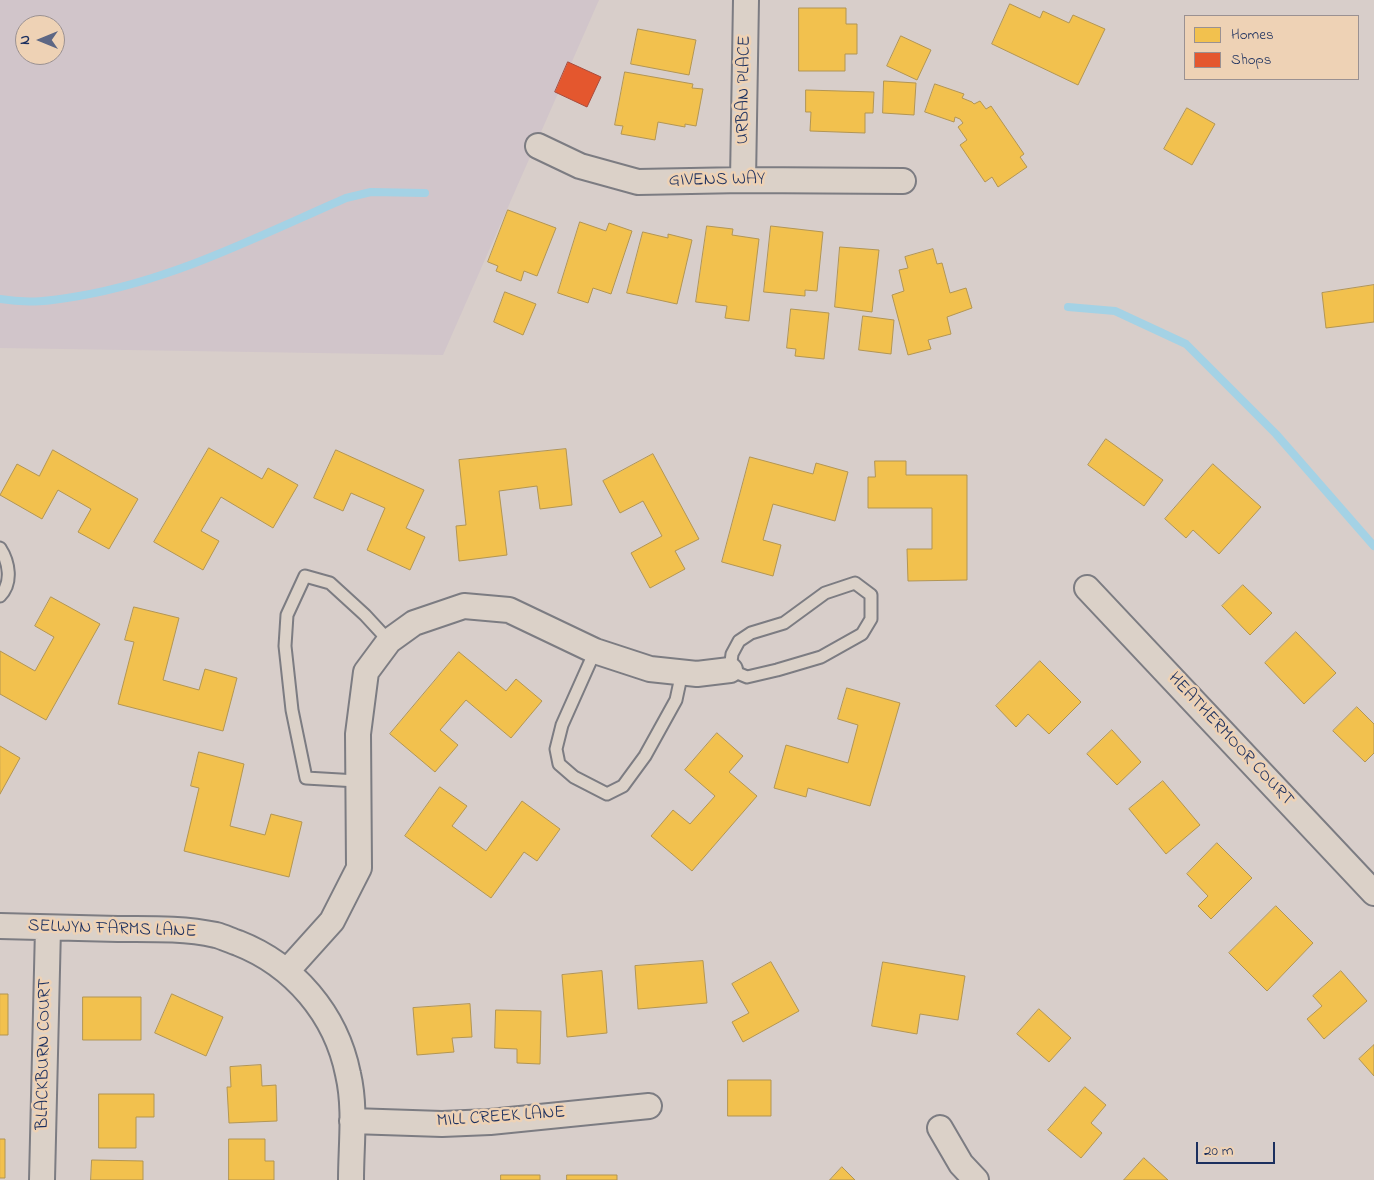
<!DOCTYPE html>
<style>
body{margin:0}
#map{position:relative;width:1374px;height:1180px;overflow:hidden;background:#d8ceca;font-family:"Indie Flower",sans-serif}
canvas{display:block}
.legend{position:absolute;left:1184px;top:15px;width:175px;height:65px;box-sizing:border-box;background:#eed2b5;border:1px solid #9a9192;margin:0;padding:6px 9px;list-style:none;font-size:15px;color:#1b2f5e}
.legend li{display:flex;align-items:center;gap:10px;height:25px}
.legend b{width:25px;border:1px solid #9a9192}
.north{position:absolute;left:15px;top:15px;width:50px;height:50px;box-sizing:border-box;background:#eed2b5;border:1px solid #9a9192;border-radius:50%;rotate:270deg;font-size:14px;font-weight:700;line-height:20px;text-align:center;color:#1b2f5e}
.north::after{content:'';display:block;margin:auto;width:18px;height:22px;background:#5d6784;clip-path:polygon(50% 0,100% 100%,50% 72%,0 100%)}
.scale{position:absolute;left:1196px;top:1142px;width:79px;height:22px;box-sizing:border-box;border:2px solid #1b2f5e;border-top:0;padding-left:6px;font-size:15px;line-height:18px;white-space:nowrap;color:#1b2f5e;-webkit-text-stroke:4px #eed2b5;paint-order:stroke}
</style>
<div id="map">
<canvas width="1374" height="1180"></canvas>
<ul class="legend">
<li><b style="height:14px;background:#f2c14e"></b>Homes</li>
<li><b style="height:14px;background:#e4572e"></b>Shops</li>
</ul>
<div class="north">N</div>
<div class="scale">20 m</div>
</div>
<script>
const ctx = document.querySelector('canvas').getContext('2d');
ctx.lineJoin = 'round';
function paint(path, color) { ctx.fillStyle = color; ctx.fill(path, 'evenodd'); }
function stroke(path, color, width, dash) { ctx.strokeStyle = color; ctx.lineWidth = width; ctx.lineCap = dash ? 'butt' : 'round'; ctx.setLineDash(dash || []); ctx.stroke(path); }
function write(font, color, halo, rows, align = 'center') {
  ctx.font = font + ' "Indie Flower",sans-serif'; ctx.lineWidth = 5; ctx.setLineDash([]); ctx.textBaseline = 'middle'; ctx.strokeStyle = halo; ctx.fillStyle = color; for (const [text, x, y, turn = 0] of rows) {
    ctx.save(); ctx.translate(x, y); ctx.rotate((+turn || 0) * Math.PI / 180); ctx.textAlign = isNaN(turn) ? turn : align; if (halo) ctx.strokeText(text, 0, 0); ctx.fillText(text, 0, 0); ctx.restore();
  }
}
paint(new Path2D(`
 M 0,0 L 599,0 L 443,355 L 0,348 ZM 25,25 L 55,25 L 55,55 L 25,55 Z`), '#d1c5ca');
const homes = new Path2D(`
 M 1010,4 L 1040,18 L 1043,11 L 1069,23 L 1073,15 L 1105,29 L 1078,85 L 992,44 Z
 M 799,8 L 846,8 L 846,24 L 857,24 L 857,54 L 845,54 L 845,71 L 799,71 Z
 M 638,29 L 696,40 L 689,75 L 631,64 Z
 M 901,36 L 931,50 L 917,80 L 887,66 Z
 M 625,72 L 693,84 L 692,88 L 703,89 L 696,126 L 685,124 L 685,127 L 658,122 L 655,140 L 621,134 L 623,126 L 615,125 Z
 M 884,81 L 916,83 L 914,115 L 883,113 Z
 M 935,84 L 964,94 L 962,98 L 972,102 L 974,104 L 980,101 L 986,109 L 991,106 L 1024,154 L 1020,157 L 1027,167 L 998,187 L 992,177 L 985,182 L 960,145 L 967,140 L 958,127 L 963,123 L 960,119 L 955,117 L 954,122 L 925,112 Z
 M 806,90 L 874,92 L 873,113 L 865,113 L 865,133 L 810,131 L 811,112 L 806,112 Z
 M 1187,108 L 1215,124 L 1192,165 L 1164,149 Z
 M 508,210 L 556,228 L 537,276 L 524,271 L 521,281 L 496,271 L 498,266 L 488,262 Z
 M 580,222 L 606,231 L 609,223 L 632,231 L 611,294 L 593,288 L 588,303 L 558,293 Z
 M 707,226 L 733,229 L 732,235 L 759,239 L 749,321 L 725,318 L 727,306 L 696,302 Z
 M 771,226 L 823,232 L 817,291 L 805,290 L 805,296 L 764,292 Z
 M 643,232 L 668,238 L 668,234 L 692,240 L 677,304 L 627,293 Z
 M 840,247 L 879,250 L 872,312 L 835,307 Z
 M 933,249 L 937,264 L 942,263 L 950,293 L 966,288 L 972,308 L 947,317 L 951,334 L 928,340 L 931,349 L 908,355 L 892,295 L 904,291 L 899,270 L 908,268 L 905,257 Z
 M 1374,285 L 1374,322 L 1326,328 L 1322,293 Z
 M 505,292 L 536,304 L 523,335 L 494,322 Z
 M 791,309 L 829,313 L 824,359 L 795,356 L 796,349 L 787,348 Z
 M 863,316 L 894,320 L 891,354 L 859,350 Z
 M 1106,439 L 1163,480 L 1144,506 L 1088,465 Z
 M 209,448 L 262,479 L 268,468 L 298,485 L 273,528 L 221,497 L 201,531 L 219,541 L 203,570 L 154,542 Z
 M 566,449 L 572,505 L 540,509 L 537,486 L 499,491 L 507,555 L 459,561 L 456,526 L 466,525 L 459,460 Z
 M 53,450 L 138,499 L 109,549 L 78,532 L 91,509 L 58,490 L 42,519 L 0,495 L 17,464 L 39,476 Z
 M 336,450 L 424,490 L 406,528 L 425,537 L 410,570 L 367,550 L 385,508 L 351,493 L 343,511 L 314,498 Z
 M 653,454 L 699,539 L 675,551 L 685,569 L 650,588 L 631,553 L 662,536 L 643,501 L 620,513 L 603,481 Z
 M 750,457 L 813,474 L 816,463 L 848,472 L 835,521 L 773,504 L 763,540 L 781,545 L 773,576 L 722,562 Z
 M 875,461 L 906,461 L 906,475 L 967,475 L 967,580 L 908,581 L 907,549 L 932,549 L 932,508 L 868,508 L 868,477 L 875,477 Z
 M 1213,464 L 1261,507 L 1219,554 L 1193,530 L 1186,538 L 1165,519 Z
 M 1243,585 L 1272,613 L 1250,635 L 1222,606 Z
 M 51,597 L 100,624 L 46,720 L 0,694 L 0,651 L 35,671 L 54,637 L 35,626 Z
 M 134,607 L 179,618 L 163,680 L 199,690 L 205,669 L 237,678 L 223,731 L 118,704 L 134,642 L 125,640 Z
 M 1296,632 L 1336,673 L 1304,704 L 1265,663 Z
 M 459,652 L 506,691 L 516,679 L 542,701 L 511,738 L 466,700 L 440,730 L 458,745 L 435,772 L 390,734 Z
 M 1040,661 L 1081,702 L 1049,734 L 1028,714 L 1016,727 L 996,706 Z
 M 847,688 L 900,703 L 870,806 L 808,788 L 806,797 L 774,788 L 786,745 L 848,763 L 858,725 L 838,719 Z
 M 1357,707 L 1374,724 L 1374,753 L 1365,762 L 1333,731 Z
 M 1112,730 L 1141,762 L 1117,785 L 1087,754 Z
 M 717,733 L 743,756 L 729,772 L 757,796 L 692,871 L 651,836 L 673,810 L 690,824 L 715,796 L 685,770 Z
 M 0,746 L 20,758 L 0,794 Z
 M 199,752 L 244,764 L 230,826 L 265,835 L 271,814 L 302,822 L 289,877 L 184,851 L 199,788 L 191,786 Z
 M 1163,781 L 1200,825 L 1166,854 L 1129,809 Z
 M 440,787 L 467,806 L 452,826 L 486,851 L 522,801 L 560,829 L 537,861 L 524,852 L 491,898 L 405,836 Z
 M 1217,843 L 1252,878 L 1211,919 L 1198,906 L 1208,896 L 1187,874 Z
 M 1276,906 L 1313,943 L 1267,991 L 1229,953 Z
 M 703,961 L 707,1003 L 638,1009 L 635,966 Z
 M 771,962 L 799,1011 L 743,1042 L 732,1022 L 749,1013 L 732,984 Z
 M 883,962 L 965,976 L 958,1020 L 920,1014 L 917,1034 L 872,1026 Z
 M 602,971 L 607,1033 L 567,1037 L 562,975 Z
 M 1341,971 L 1367,1001 L 1324,1039 L 1307,1019 L 1322,1006 L 1313,996 Z
 M 0,994 L 8,994 L 8,1035 L 0,1035 Z
 M 172,994 L 223,1017 L 206,1056 L 155,1033 Z
 M 83,997 L 141,997 L 141,1040 L 83,1040 Z
 M 470,1004 L 472,1037 L 452,1038 L 454,1052 L 417,1055 L 413,1008 Z
 M 1039,1009 L 1071,1038 L 1049,1062 L 1017,1034 Z
 M 496,1010 L 541,1011 L 540,1064 L 517,1063 L 517,1049 L 495,1048 Z
 M 1374,1045 L 1374,1076 L 1359,1059 Z
 M 261,1065 L 262,1086 L 276,1085 L 277,1121 L 229,1123 L 227,1087 L 231,1087 L 230,1067 Z
 M 728,1080 L 771,1080 L 771,1116 L 728,1116 Z
 M 1085,1087 L 1106,1105 L 1091,1123 L 1102,1133 L 1081,1158 L 1048,1130 Z
 M 99,1094 L 154,1094 L 154,1117 L 136,1117 L 136,1148 L 99,1148 Z
 M 0,1139 L 5,1139 L 5,1178 L 0,1178 Z
 M 229,1139 L 265,1139 L 265,1161 L 274,1161 L 274,1180 L 229,1180 Z
 M 1144,1158 L 1168,1180 L 1124,1180 Z
 M 92,1160 L 143,1161 L 143,1180 L 91,1180 Z
 M 842,1167 L 855,1180 L 830,1180 Z
 M 501,1175 L 540,1175 L 540,1180 L 501,1180 Z
 M 567,1175 L 617,1175 L 617,1180 L 567,1180 Z`);
paint(homes, '#f2c14e');
stroke(homes, '#b29553', 1);
const shops = new Path2D(`
 M 568,62 L 601,77 L 587,107 L 555,92 Z`);
paint(shops, '#e4572e');
stroke(shops, '#a84b3c', 1);
stroke(new Path2D(`
 M 0,299 C 29,304 50,301 79,296 C 173,280 259,236 346,198 L 371,192 L 425,193
 M 1068,307 L 1115,311 L 1186,344 L 1276,434 L 1374,546`), '#a4d2e5', 8);
const service = new Path2D(`
 M 0,548 C 9,562 13,583 0,596
 M 855,583 L 871,595 L 871,619 L 862,634 L 821,657 L 777,670 L 747,677 L 730,670 L 732,654 L 739,641 L 751,633 L 784,623 L 825,593 Z
 M 595,651 L 562,725 L 556,749 L 559,764 L 574,777 L 607,794 L 623,786 L 645,756 L 676,700 L 682,672
 M 357,781 L 306,778 L 292,710 L 285,646 L 287,615 L 305,576 L 330,583 L 365,615 L 389,641`);
const minor = new Path2D(`
 M 538,146 L 580,166 L 638,182 L 743,180 L 903,181
 M 743,180 L 746,0
 M 1087,588 L 1374,893
 M 0,926 C 39,927 79,928 118,929 C 151,929 184,928 216,935 C 224,937 231,941 238,943 C 294,965 336,1014 348,1074 C 356,1108 351,1145 351,1180
 M 287,971 L 332,921 L 359,868 L 358,734 L 366,672 L 389,641 L 414,623 L 464,606 L 509,610 L 595,651 L 650,669 L 697,674 L 730,670
 M 352,1121 L 442,1124 L 490,1122 L 649,1106
 M 940,1128 L 961,1164 L 976,1180
 M 42,1180 L 48,928`);
stroke(service, '#7c7c82', 15);
stroke(minor, '#7c7c82', 28);
stroke(service, '#dbd1c8', 11);
stroke(minor, '#dbd1c8', 24);
write('18px', '#1b2f5e', '#eed2b5', [
 ["URBAN PLACE",745,90,-89],
 ["GIVENS WAY",717,181,-1],
 ["HEATHERMOOR COURT",1230,740,47],
 ["SELWYN FARMS LANE",112,930,2],
 ["BLACKBURN COURT",45,1054,-89],
 ["MILL CREEK LANE",501,1118,-4]
]);
</script>
